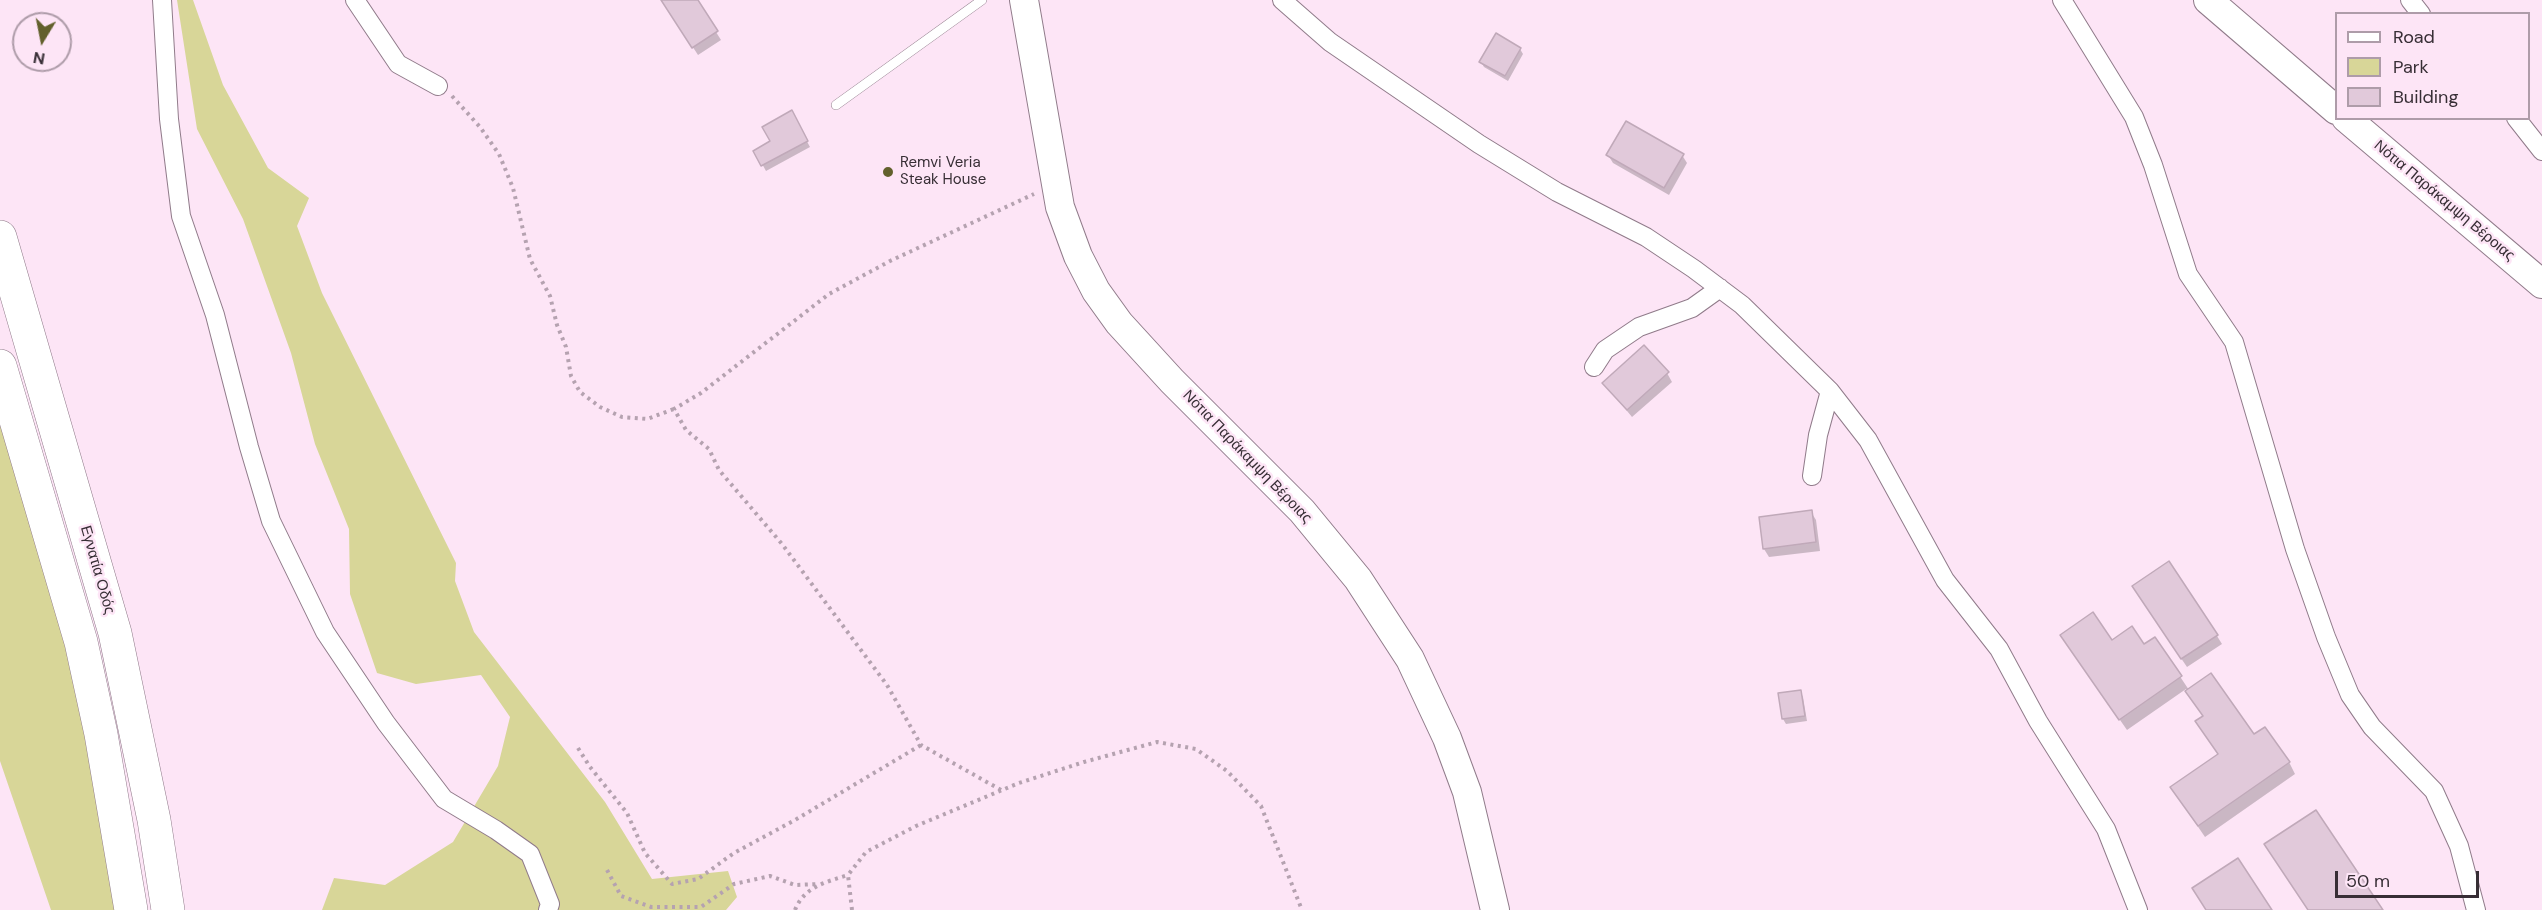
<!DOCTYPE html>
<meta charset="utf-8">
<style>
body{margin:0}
#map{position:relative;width:2542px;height:910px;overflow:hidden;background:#fde5f6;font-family:"DM Sans",sans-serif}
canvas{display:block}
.legend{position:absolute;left:2335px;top:12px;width:195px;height:108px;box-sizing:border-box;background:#fde5f6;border:2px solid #ae9ca9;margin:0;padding:8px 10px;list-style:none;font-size:18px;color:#372e35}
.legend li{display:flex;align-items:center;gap:12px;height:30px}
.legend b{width:30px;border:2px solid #ae9ca9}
.north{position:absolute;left:12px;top:12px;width:60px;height:60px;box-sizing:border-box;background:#fde5f6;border:2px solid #ae9ca9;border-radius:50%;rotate:190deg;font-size:16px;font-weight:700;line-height:24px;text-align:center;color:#372e35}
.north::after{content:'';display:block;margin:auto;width:21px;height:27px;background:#62602c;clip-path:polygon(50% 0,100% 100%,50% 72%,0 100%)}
.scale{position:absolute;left:2335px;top:871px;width:144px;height:27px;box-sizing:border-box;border:3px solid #372e35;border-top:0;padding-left:8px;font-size:18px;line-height:21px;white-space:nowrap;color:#372e35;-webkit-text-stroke:4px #fde5f6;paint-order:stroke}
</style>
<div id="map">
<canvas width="2542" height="910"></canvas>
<ul class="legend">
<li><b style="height:8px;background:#fff"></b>Road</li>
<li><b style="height:16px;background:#d8d698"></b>Park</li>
<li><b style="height:16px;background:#e1c9da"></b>Building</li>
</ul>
<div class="north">N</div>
<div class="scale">50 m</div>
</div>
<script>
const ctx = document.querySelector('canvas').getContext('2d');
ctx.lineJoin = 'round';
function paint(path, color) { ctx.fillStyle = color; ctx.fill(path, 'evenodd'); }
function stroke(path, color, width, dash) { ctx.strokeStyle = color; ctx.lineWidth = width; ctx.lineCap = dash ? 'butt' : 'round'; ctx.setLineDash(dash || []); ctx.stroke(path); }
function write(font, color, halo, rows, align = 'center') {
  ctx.font = font + ' "DM Sans",sans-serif'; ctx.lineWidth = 5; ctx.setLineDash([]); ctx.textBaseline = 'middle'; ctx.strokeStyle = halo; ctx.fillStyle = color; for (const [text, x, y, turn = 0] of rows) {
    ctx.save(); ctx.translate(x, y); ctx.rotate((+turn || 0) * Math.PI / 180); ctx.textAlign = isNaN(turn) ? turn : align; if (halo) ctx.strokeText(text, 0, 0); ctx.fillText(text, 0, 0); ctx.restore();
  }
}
paint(new Path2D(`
 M 177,0 L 193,0 L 223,85 L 268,168 L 309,198 L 297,226 L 322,293 L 456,563 L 455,581 L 474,632 L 605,802 L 652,879 L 728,871 L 737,897 L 726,910 L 322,910 L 334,878 L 385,885 L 453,842 L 498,766 L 510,717 L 481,675 L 416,684 L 377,673 L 350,594 L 349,529 L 315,444 L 291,353 L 243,219 L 197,129 Z
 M 0,412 L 82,705 L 123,910 L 51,910 L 0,761 Z`), '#d8d698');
paint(new Path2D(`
 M 662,0 L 696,0 L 721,40 L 698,55 Z
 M 1520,49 L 1523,54 L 1508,81 L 1484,67 L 1481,62 Z
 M 791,112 L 810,147 L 766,171 L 755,151 L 772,142 Z
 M 1608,155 L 1682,155 L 1687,163 L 1669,195 L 1613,163 Z
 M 1667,373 L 1672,382 L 1632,417 L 1604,383 Z
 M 1811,512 L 1816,520 L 1820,551 L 1769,557 L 1764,549 Z
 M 2138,595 L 2217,636 L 2222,644 L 2187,667 Z
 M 2155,639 L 2189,690 L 2289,762 L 2295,774 L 2205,837 L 2179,799 L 2219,755 L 2204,717 L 2186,689 L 2127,730 L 2069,647 L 2112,642 L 2144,646 Z
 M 1800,691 L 1803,697 L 1807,721 L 1786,724 L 1783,719 Z`), '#0003');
const building = new Path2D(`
 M 661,0 L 698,0 L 718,31 L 692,48 Z
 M 1496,33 L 1521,48 L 1505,76 L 1479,62 Z
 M 792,110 L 808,141 L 761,166 L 753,151 L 770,141 L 762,127 Z
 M 1626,121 L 1684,154 L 1664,188 L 1606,155 Z
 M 1644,345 L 1669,372 L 1627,410 L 1602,383 Z
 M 1812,510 L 1816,542 L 1763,549 L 1759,517 Z
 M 2169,561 L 2218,635 L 2181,659 L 2132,586 Z
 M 2093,612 L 2112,640 L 2132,626 L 2144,644 L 2155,637 L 2182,676 L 2119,720 L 2060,635 Z
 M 2211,673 L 2254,734 L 2265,727 L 2290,762 L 2198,826 L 2170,787 L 2218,754 L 2195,721 L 2203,716 L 2185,691 Z
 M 1801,690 L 1805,716 L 1782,719 L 1778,693 Z
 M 2316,810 L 2383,910 L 2308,910 L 2264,844 Z
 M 2238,858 L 2272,910 L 2206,910 L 2192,888 Z`);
paint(building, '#e1c9da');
stroke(building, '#c0a9b9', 1.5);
const service = new Path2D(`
 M 836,105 L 982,0`);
const minor = new Path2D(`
 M 162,0 L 169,119 L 181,216 L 215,315 L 249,447 L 271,521 L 325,632 L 386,723 L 444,799 L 496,830 L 530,854 L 550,904 L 548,910
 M 355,0 L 398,64 L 438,86
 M 1282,0 L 1330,42 L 1479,144 L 1557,192 L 1646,237 L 1694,269 L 1742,305 L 1830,391 L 1868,440 L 1945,580 L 1999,649 L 2038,721 L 2106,829 L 2138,910
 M 2062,0 L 2134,117 L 2153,165 L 2188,274 L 2234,342 L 2295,549 L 2326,637 L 2350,695 L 2372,727 L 2434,791 L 2459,846 L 2476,910
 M 2410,0 L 2421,14
 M 2516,118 L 2542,151
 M 1594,367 L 1605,350 L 1639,327 L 1692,308 L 1720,288
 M 1812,476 L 1818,435 L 1830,391`);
const primary = new Path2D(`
 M 1024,0 L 1060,207 L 1078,256 L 1096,291 L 1119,323 L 1172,381 L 1302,511 L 1358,579 L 1410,659 L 1447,738 L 1467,792 L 1495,910
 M 2208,0 L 2336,110
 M 2346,118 L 2542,284`);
const motorway = new Path2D(`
 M 0,237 L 115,633 L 154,820 L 168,910
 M 0,366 L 81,642 L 101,734 L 131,910`);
stroke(service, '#907b8a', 10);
stroke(minor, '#907b8a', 20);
stroke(primary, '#907b8a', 30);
stroke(motorway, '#907b8a', 34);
stroke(new Path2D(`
 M 452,96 L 480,127 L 499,154 L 513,188 L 530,259 L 550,296 L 557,325 L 566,347 L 571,376 L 580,392 L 600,407 L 622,417 L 647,419 L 674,409
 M 578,748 L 590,767 L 627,813 L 645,853 L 672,884 L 698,879 L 734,853 L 795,820 L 921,745
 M 1001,790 L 921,745 L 887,685 L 782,544 L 719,470 L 709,449 L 686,430 L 674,409 L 701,393 L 829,294 L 890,261 L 1034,194
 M 607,870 L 621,896 L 651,907 L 701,907 L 734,884 L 770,876 L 795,885 L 819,884
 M 795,910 C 804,887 826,882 848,875
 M 852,910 L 848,875 L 866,852 L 916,826 L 1019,783 L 1084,762 L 1157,742 L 1196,749 L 1227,771 L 1261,806 L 1302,910`), '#b5a2b0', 4, [3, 4.5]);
stroke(service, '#fff', 9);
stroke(minor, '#fff', 18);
stroke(primary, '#fff', 28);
stroke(motorway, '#fff', 33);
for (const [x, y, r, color] of [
 [888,172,6,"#62602c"]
]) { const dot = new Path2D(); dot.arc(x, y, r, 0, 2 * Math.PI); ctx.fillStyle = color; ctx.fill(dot); stroke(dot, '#fde5f6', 2); }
write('15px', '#372e35', '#fde5f6', [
 ["Remvi Veria",900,163],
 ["Steak House",900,180]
], 'left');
write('15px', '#372e35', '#fde5f6', [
 ["Νότια Παράκαμψη Βέροιας",2444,201,40],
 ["Νότια Παράκαμψη Βέροιας",1247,457,46],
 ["Εγνατία Οδός",97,570,74]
]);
</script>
